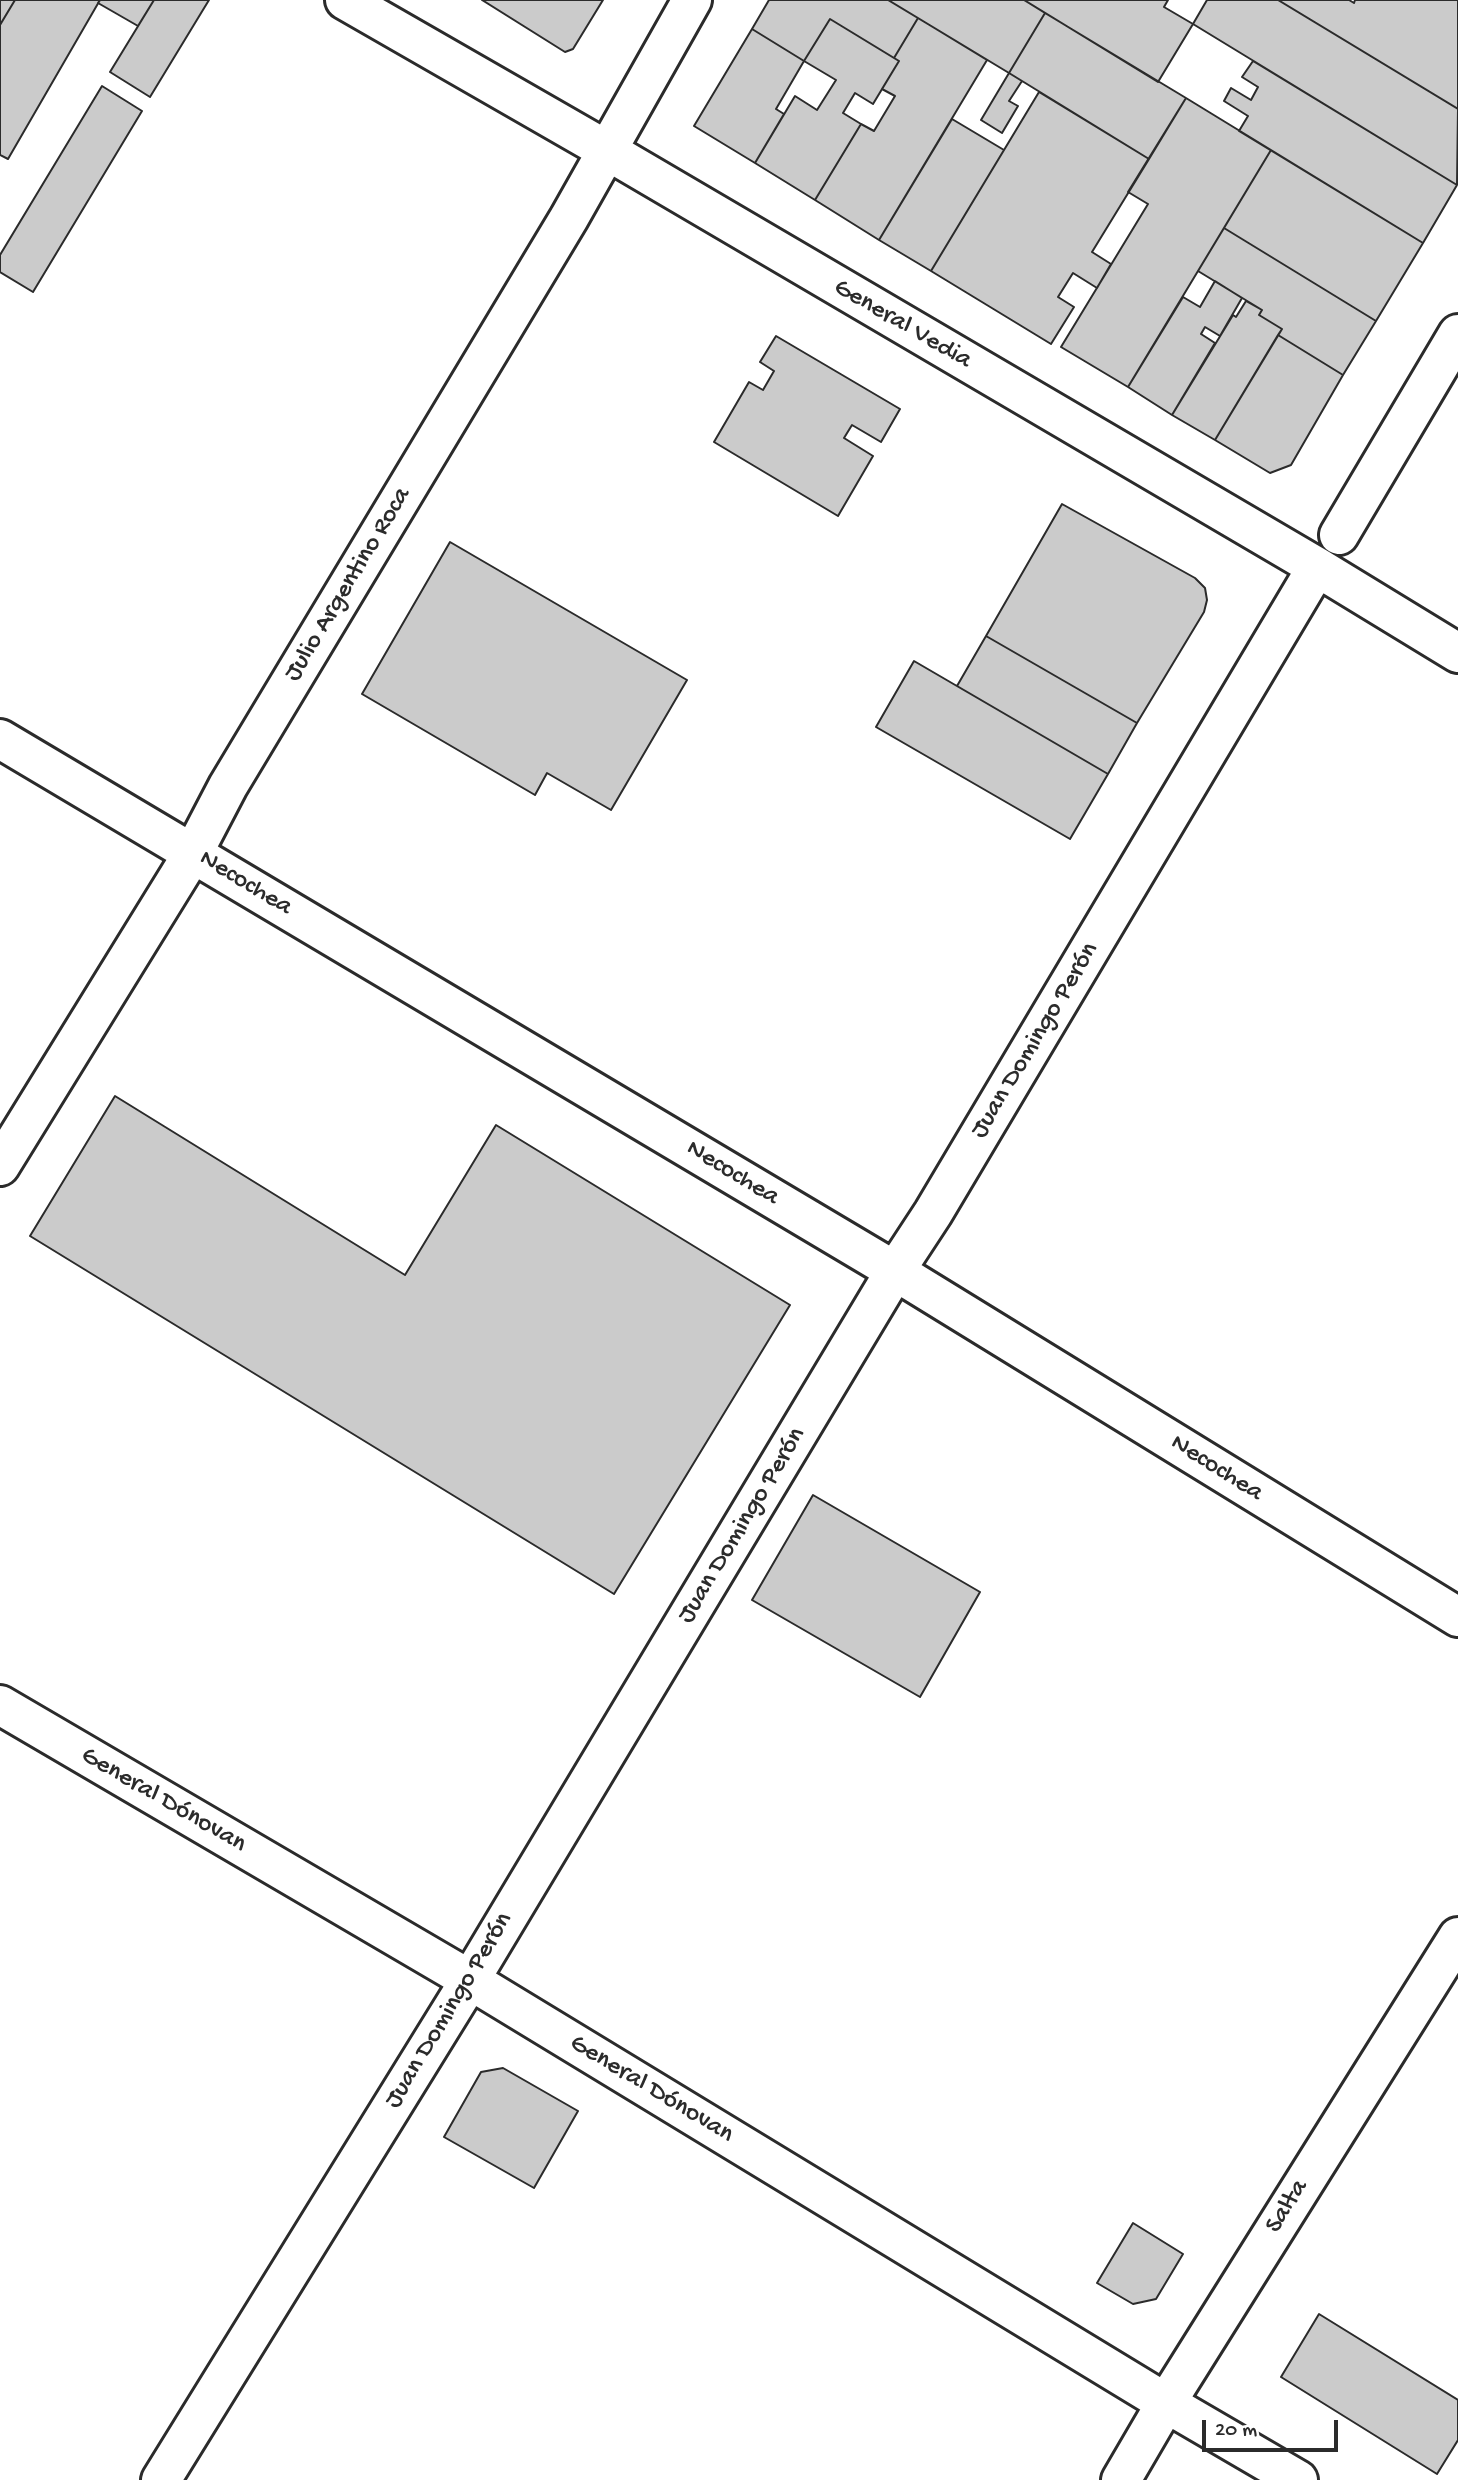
<!DOCTYPE html>
<meta charset="utf-8">
<style>
body{margin:0}
#map{position:relative;width:1458px;height:2480px;overflow:hidden;background:#fff;font-family:"Gochi Hand",sans-serif}
canvas{display:block}
.scale{position:absolute;left:1202px;top:2420px;width:136px;height:32px;box-sizing:border-box;border:4px solid #2b2b2b;border-top:0;padding-left:9px;font-size:21px;line-height:24px;white-space:nowrap;color:#2b2b2b;-webkit-text-stroke:5px #fff;paint-order:stroke}
</style>
<div id="map">
<canvas width="1458" height="2480"></canvas>
<div class="scale">20 m</div>
</div>
<script>
const ctx = document.querySelector('canvas').getContext('2d');
ctx.lineJoin = 'round';
function paint(path, color) { ctx.fillStyle = color; ctx.fill(path, 'evenodd'); }
function stroke(path, color, width, dash) { ctx.strokeStyle = color; ctx.lineWidth = width; ctx.lineCap = dash ? 'butt' : 'round'; ctx.setLineDash(dash || []); ctx.stroke(path); }
function write(font, color, halo, rows, align = 'center') {
  ctx.font = font + ' "Gochi Hand",sans-serif'; ctx.lineWidth = 6; ctx.setLineDash([]); ctx.textBaseline = 'middle'; ctx.strokeStyle = halo; ctx.fillStyle = color; for (const [text, x, y, turn = 0] of rows) {
    ctx.save(); ctx.translate(x, y); ctx.rotate((+turn || 0) * Math.PI / 180); ctx.textAlign = isNaN(turn) ? turn : align; if (halo) ctx.strokeText(text, 0, 0); ctx.fillText(text, 0, 0); ctx.restore();
  }
}
const building = new Path2D(`
 M 0,0 L 15,0 L 0,25 Z
 M 15,0 L 100,0 L 8,159 L 0,155 L 0,25 Z
 M 100,0 L 154,0 L 138,26 L 98,3 Z
 M 154,0 L 209,0 L 150,97 L 110,72 Z
 M 482,0 L 603,0 L 573,49 L 565,52 Z
 M 769,0 L 888,0 L 918,18 L 894,58 L 830,19 L 804,61 L 752,29 Z
 M 888,0 L 1024,0 L 1045,13 L 1009,73 Z
 M 1024,0 L 1168,0 L 1164,7 L 1193,24 L 1158,82 Z
 M 1207,0 L 1278,0 L 1458,109 L 1457,185 L 1193,24 Z
 M 1278,0 L 1349,0 L 1354,3 L 1355,0 L 1458,0 L 1458,109 Z
 M 1045,13 L 1186,98 L 1149,159 L 1009,73 Z
 M 918,18 L 987,60 L 879,240 L 815,200 L 861,124 L 874,131 L 895,96 L 882,89 L 899,61 L 894,58 Z
 M 830,19 L 899,61 L 873,104 L 855,93 L 843,113 L 861,124 L 815,200 L 755,163 L 795,96 L 817,110 L 836,80 L 804,61 Z
 M 752,29 L 804,61 L 776,109 L 784,114 L 755,163 L 694,126 Z
 M 1253,61 L 1457,185 L 1423,243 L 1239,131 L 1248,116 L 1224,101 L 1231,88 L 1251,100 L 1258,87 L 1242,77 Z
 M 1009,73 L 1022,81 L 1009,101 L 1018,106 L 1002,133 L 981,120 Z
 M 102,86 L 142,111 L 33,292 L 0,272 L 0,255 Z
 M 1039,92 L 1149,159 L 1092,252 L 1111,264 L 1097,288 L 1073,273 L 1058,297 L 1074,307 L 1051,344 L 931,271 Z
 M 1186,98 L 1271,150 L 1128,387 L 1061,347 L 1148,204 L 1128,192 Z
 M 952,119 L 1004,150 L 931,271 L 879,240 Z
 M 1271,150 L 1423,243 L 1376,321 L 1224,228 Z
 M 1224,228 L 1376,321 L 1343,375 L 1278,335 L 1282,329 L 1259,315 L 1262,310 L 1198,271 Z
 M 1215,281 L 1242,298 L 1220,336 L 1205,327 L 1201,334 L 1215,343 L 1172,415 L 1128,387 L 1183,297 L 1200,307 Z
 M 1246,301 L 1262,310 L 1259,315 L 1282,329 L 1215,440 L 1172,415 L 1233,315 L 1236,317 Z
 M 1278,335 L 1343,375 L 1291,465 L 1270,473 L 1215,440 Z
 M 776,336 L 900,409 L 881,442 L 852,425 L 844,438 L 873,456 L 838,516 L 714,442 L 749,382 L 763,390 L 774,371 L 760,362 Z
 M 1062,504 L 1195,578 L 1205,588 L 1207,600 L 1204,612 L 1137,723 L 986,636 Z
 M 450,542 L 687,680 L 611,810 L 547,773 L 535,795 L 362,694 Z
 M 986,636 L 1137,723 L 1108,774 L 957,686 Z
 M 914,661 L 1108,774 L 1070,839 L 876,727 Z
 M 115,1096 L 405,1275 L 496,1125 L 790,1305 L 614,1594 L 30,1236 Z
 M 813,1495 L 980,1592 L 920,1697 L 752,1600 Z
 M 503,2068 L 578,2111 L 534,2188 L 444,2137 L 481,2072 Z
 M 1133,2223 L 1183,2254 L 1156,2299 L 1133,2304 L 1097,2283 Z
 M 1319,2314 L 1458,2400 L 1458,2440 L 1437,2474 L 1281,2377 Z`);
paint(building, '#cbcbcb');
stroke(building, '#2b2b2b', 2);
const minor = new Path2D(`
 M 345,0 L 608,151 L 1317,567 L 1458,653
 M 1339,535 L 1458,334
 M 0,739 L 895,1271 L 1458,1617
 M 0,1166 L 193,853 L 228,786 L 569,218 L 692,0
 M 0,1705 L 470,1980 L 1166,2403 L 1298,2480
 M 161,2480 L 470,1980 L 895,1271 L 933,1213 L 1317,567
 M 1121,2480 L 1166,2403 L 1458,1937`);
stroke(minor, '#2b2b2b', 44);
stroke(minor, '#fff', 38);
write('26px', '#2b2b2b', '#fff', [
 ["General Vedia",902,325,30],
 ["Julio Argentino Roca",349,585,-59],
 ["Necochea",245,884,31],
 ["Juan Domingo Perón",1036,1041,-59],
 ["Necochea",732,1174,31],
 ["Necochea",1216,1469,32],
 ["Juan Domingo Perón",743,1526,-59],
 ["General Dónovan",163,1801,30],
 ["Juan Domingo Perón",450,2011,-59],
 ["General Dónovan",651,2090,31],
 ["Salta",1288,2207,-58]
]);
</script>
